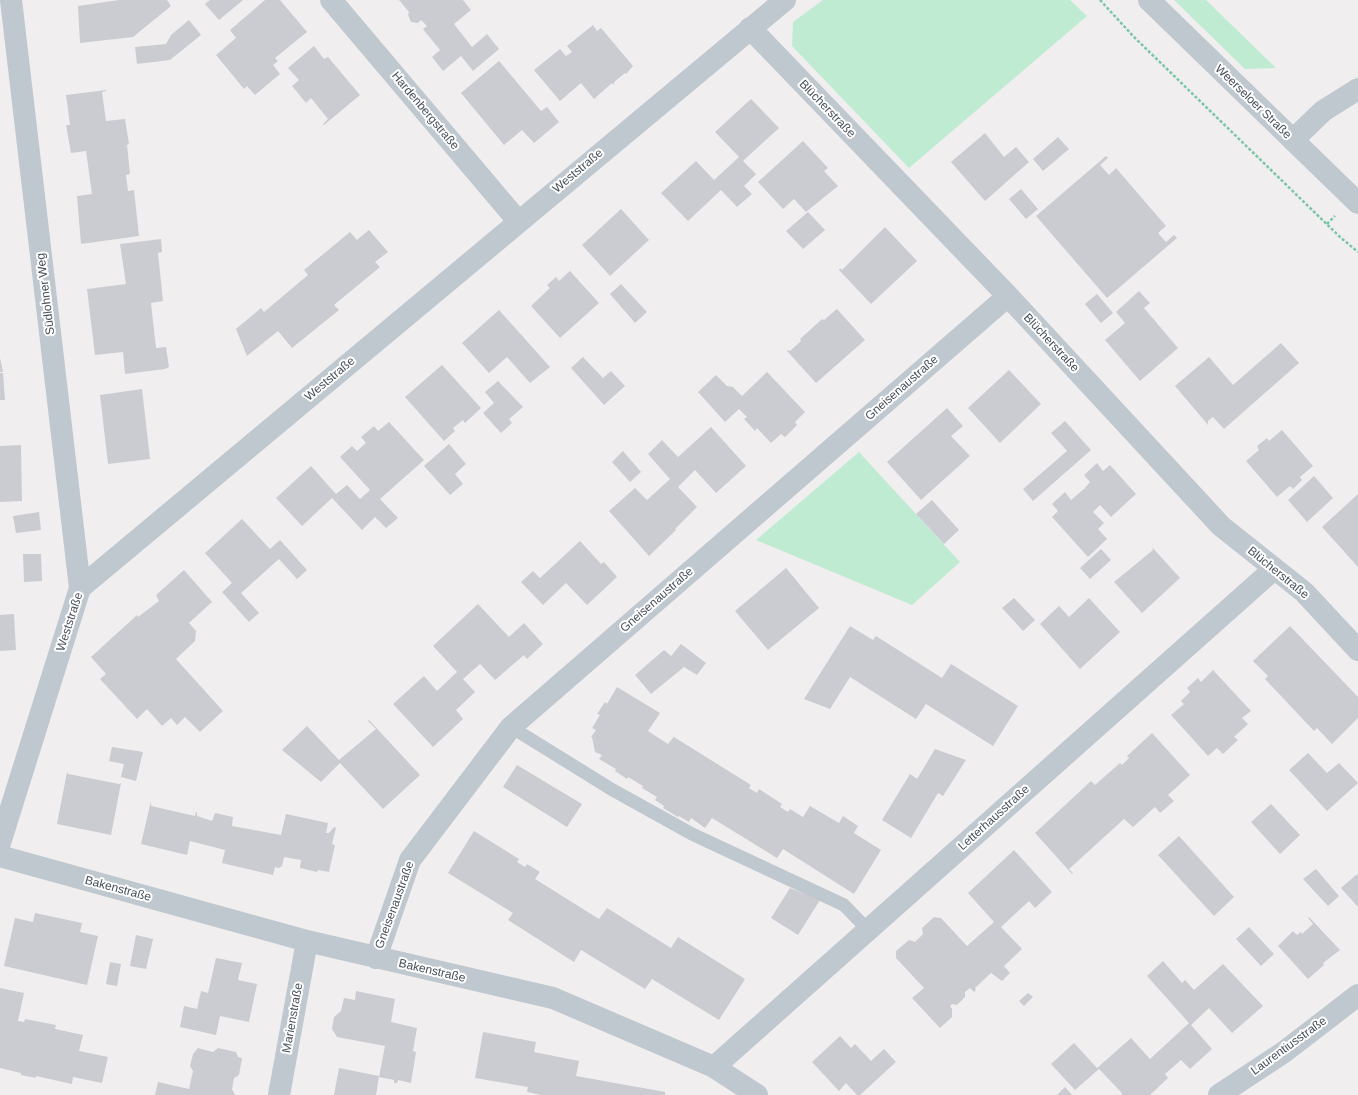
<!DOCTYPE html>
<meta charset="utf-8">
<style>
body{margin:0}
canvas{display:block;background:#f0eeee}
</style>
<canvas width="1358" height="1095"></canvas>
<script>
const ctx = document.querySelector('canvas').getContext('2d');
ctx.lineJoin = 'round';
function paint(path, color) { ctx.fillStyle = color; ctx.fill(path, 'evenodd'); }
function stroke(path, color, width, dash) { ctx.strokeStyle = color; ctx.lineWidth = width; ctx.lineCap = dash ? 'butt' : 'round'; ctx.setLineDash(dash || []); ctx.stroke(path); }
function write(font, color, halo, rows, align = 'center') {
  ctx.font = font + ' Arial,sans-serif'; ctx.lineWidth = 4; ctx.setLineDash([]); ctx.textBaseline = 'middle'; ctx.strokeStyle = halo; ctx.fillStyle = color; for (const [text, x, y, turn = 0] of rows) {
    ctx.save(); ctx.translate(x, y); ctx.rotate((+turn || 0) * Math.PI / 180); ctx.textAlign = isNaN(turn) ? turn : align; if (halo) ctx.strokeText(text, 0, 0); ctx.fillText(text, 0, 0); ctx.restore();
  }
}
paint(new Path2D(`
 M 823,0 L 1070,0 L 1087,16 L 909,168 L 792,46 L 793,22 Z
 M 1174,0 L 1206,0 L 1276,68 L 1245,69 Z
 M 859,452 L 960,562 L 912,605 L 756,540 Z`), '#bfebd3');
paint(new Path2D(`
 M 119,0 L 167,0 L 171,6 L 133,37 L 80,43 L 78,6 Z
 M 210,0 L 243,0 L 219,20 L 205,4 Z
 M 265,0 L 280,0 L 307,32 L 275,58 L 278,61 L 273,65 L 280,74 L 255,95 L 247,86 L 244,89 L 216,55 L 236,38 L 230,30 Z
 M 399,0 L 463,0 L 471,10 L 454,24 L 472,47 L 487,34 L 499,49 L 473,71 L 461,56 L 443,71 L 432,57 L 440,50 L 423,29 L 427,26 L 421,20 L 418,23 L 411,22 L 408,15 L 409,12 Z
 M 189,20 L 201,35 L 170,60 L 137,64 L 135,47 L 166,44 L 171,35 Z
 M 593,25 L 597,31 L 601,28 L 633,66 L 626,74 L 625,73 L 614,82 L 614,85 L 612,83 L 594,99 L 581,83 L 560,101 L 534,70 L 560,49 L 566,56 L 572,52 L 567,46 Z
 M 314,46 L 324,59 L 328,57 L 360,95 L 324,125 L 323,124 L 328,119 L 311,98 L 306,103 L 292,86 L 299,80 L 288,68 Z
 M 499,61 L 541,111 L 547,107 L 559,122 L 534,143 L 522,130 L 504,145 L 461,93 Z
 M 106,90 L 106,91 L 102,92 L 106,121 L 125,119 L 129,144 L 127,145 L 130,174 L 126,175 L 128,191 L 134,190 L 139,236 L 81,244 L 77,196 L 92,194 L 86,151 L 71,153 L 66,125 L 70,125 L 66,95 Z
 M 751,99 L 779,128 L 743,161 L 756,174 L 744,186 L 752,194 L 737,207 L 721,190 L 688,221 L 661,193 L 696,161 L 714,180 L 739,157 L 715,132 Z
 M 985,133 L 1004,157 L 1016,147 L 1029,162 L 985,201 L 951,162 Z
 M 1058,137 L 1069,149 L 1043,171 L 1033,159 Z
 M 803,141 L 828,168 L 824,171 L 838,186 L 806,212 L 794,199 L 783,209 L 758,182 Z
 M 1106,156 L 1108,158 L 1100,165 L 1109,175 L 1116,168 L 1166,226 L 1158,233 L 1166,242 L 1174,235 L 1177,238 L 1107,298 L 1036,216 Z
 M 1021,189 L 1038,209 L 1026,219 L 1009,199 Z
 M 621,209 L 649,240 L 610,276 L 582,245 Z
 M 808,212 L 825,230 L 803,249 L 786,231 Z
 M 885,227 L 917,261 L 871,304 L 839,270 L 840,268 L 842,270 Z
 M 369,230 L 388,252 L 375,262 L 380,267 L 334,305 L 339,310 L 292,348 L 278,331 L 247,356 L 236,329 L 261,308 L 264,312 L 308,275 L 304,270 L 350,232 L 357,240 Z
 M 161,239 L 162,252 L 158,253 L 163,301 L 151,303 L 156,348 L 166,347 L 169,367 L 165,369 L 125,374 L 123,352 L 95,355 L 87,289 L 126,284 L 120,244 Z
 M 570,271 L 599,303 L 560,338 L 531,306 L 550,288 L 547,285 L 556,277 L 559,281 Z
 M 621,284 L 647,312 L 635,323 L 610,294 Z
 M 1139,291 L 1150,303 L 1144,308 L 1178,348 L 1140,381 L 1105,340 L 1125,323 L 1116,312 Z
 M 1097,294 L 1113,313 L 1101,323 L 1085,304 Z
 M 837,309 L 865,340 L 816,383 L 787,351 L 788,350 L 790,351 L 801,341 L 800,339 L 822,319 L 824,320 Z
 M 499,310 L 550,367 L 530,383 L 507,357 L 489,373 L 462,343 Z
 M 1281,343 L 1299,363 L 1224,429 L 1213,417 L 1208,421 L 1208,425 L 1175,386 L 1209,357 L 1233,385 Z
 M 583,357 L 603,378 L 611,371 L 625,386 L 604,405 L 571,368 Z
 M 0,358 L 3,372 L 0,372 Z
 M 442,365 L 481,408 L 465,423 L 463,420 L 453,428 L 455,431 L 444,441 L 405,397 Z
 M 1009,370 L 1041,404 L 1000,443 L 968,408 Z
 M 767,372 L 805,412 L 795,422 L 797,425 L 785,437 L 781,434 L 771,443 L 757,428 L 755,431 L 744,419 L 747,417 L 739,409 L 725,422 L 698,392 L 716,375 L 727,386 L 733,387 L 742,396 Z
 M 0,373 L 3,373 L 5,400 L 0,400 Z
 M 498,381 L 523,407 L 509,419 L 512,423 L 501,433 L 483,413 L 494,403 L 485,392 Z
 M 142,389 L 150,459 L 108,464 L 100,395 Z
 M 947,408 L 963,426 L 951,436 L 970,456 L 921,500 L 887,462 Z
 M 1065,421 L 1091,450 L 1033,501 L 1023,489 L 1067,451 L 1051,433 Z
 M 389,422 L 424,460 L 380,499 L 398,518 L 386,528 L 375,517 L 362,530 L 332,498 L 302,526 L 276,498 L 311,466 L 336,494 L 347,485 L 360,499 L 370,490 L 340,457 L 352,446 L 357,451 L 366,443 L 361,437 L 374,426 L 378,431 Z
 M 711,427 L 746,466 L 716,493 L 695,470 L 678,487 L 697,507 L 675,529 L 676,530 L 649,556 L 609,511 L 635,488 L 647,500 L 670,479 L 648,454 L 662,440 L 678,457 Z
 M 1282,430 L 1313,466 L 1300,477 L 1302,480 L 1293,489 L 1290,486 L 1277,497 L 1246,461 L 1259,450 L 1257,446 L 1267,438 L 1269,441 Z
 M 449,444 L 466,464 L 455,474 L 463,484 L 450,495 L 424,466 Z
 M 21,445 L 22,501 L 0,502 L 0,446 Z
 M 623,451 L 641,472 L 630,482 L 612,462 Z
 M 1097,463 L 1103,471 L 1110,465 L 1136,494 L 1111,517 L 1100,505 L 1093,512 L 1104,523 L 1098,529 L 1107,539 L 1088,557 L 1052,517 L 1058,511 L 1052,504 L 1065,492 L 1071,500 L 1085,488 L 1090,482 L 1084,475 Z
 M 1314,476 L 1333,498 L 1307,522 L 1288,500 Z
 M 1358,494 L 1358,567 L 1322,527 Z
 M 932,500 L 959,530 L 944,544 L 916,514 Z
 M 39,512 L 41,530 L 16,533 L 13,516 Z
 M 242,519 L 270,549 L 280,540 L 307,570 L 297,579 L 279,559 L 241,593 L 259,613 L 249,622 L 222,592 L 232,583 L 205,553 Z
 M 580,541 L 601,564 L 604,562 L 617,577 L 587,605 L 566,583 L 543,605 L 521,582 L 533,571 L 540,578 Z
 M 1152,547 L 1180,578 L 1142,613 L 1114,582 L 1153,550 Z
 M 1101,549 L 1111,560 L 1090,579 L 1080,568 Z
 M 23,554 L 41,554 L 42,581 L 24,582 Z
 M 786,568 L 819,608 L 768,650 L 735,611 Z
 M 184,570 L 212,602 L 189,623 L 196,631 L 195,641 L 176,659 L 223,711 L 200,732 L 185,717 L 177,725 L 171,718 L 162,726 L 147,709 L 137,719 L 100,679 L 106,674 L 91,657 L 137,615 L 138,617 L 159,601 L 156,595 Z
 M 1014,598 L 1035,620 L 1023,631 L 1002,608 Z
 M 1089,598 L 1120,632 L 1080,669 L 1040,624 L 1059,606 L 1069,617 Z
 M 478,604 L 509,637 L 524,623 L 543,644 L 527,659 L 524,655 L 495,680 L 480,664 L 463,679 L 475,692 L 456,710 L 463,719 L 433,747 L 393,704 L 424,676 L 437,691 L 457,672 L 433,646 Z
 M 14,614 L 16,650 L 0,651 L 0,615 Z
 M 850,626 L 873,640 L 876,636 L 942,678 L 951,664 L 1018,706 L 993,746 L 926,704 L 916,719 L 850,677 L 830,709 L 804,699 Z
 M 1290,626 L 1358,697 L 1358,718 L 1332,744 L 1317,728 L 1314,731 L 1265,679 L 1268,676 L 1253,661 Z
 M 681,644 L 706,663 L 697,675 L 684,667 L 651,694 L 635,675 L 664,650 L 671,656 Z
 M 1213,670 L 1251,711 L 1242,718 L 1248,724 L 1234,737 L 1238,740 L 1223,754 L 1217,748 L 1208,756 L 1171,715 L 1184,704 L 1181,701 L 1190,692 L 1187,688 L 1198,678 L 1201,682 Z
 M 617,687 L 660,713 L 648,731 L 668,744 L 676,734 L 674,737 L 751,785 L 749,788 L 757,793 L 759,789 L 782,804 L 780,807 L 788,812 L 790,809 L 803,817 L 810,806 L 839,823 L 843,816 L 858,826 L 854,833 L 881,850 L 854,894 L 783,849 L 777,858 L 712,818 L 705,828 L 691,818 L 689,822 L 679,816 L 678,817 L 663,808 L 664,806 L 655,800 L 657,797 L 642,788 L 643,786 L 628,777 L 627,779 L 615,771 L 616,769 L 599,759 L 602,755 L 595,752 L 592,737 L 591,737 L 596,730 L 592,728 L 600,715 L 597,714 L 605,702 L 607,704 Z
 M 369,720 L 420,775 L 383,809 L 340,763 L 321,782 L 282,750 L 307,726 L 339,760 L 376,729 L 368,721 Z
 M 1152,733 L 1190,775 L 1168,795 L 1174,801 L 1160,813 L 1155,807 L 1133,827 L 1124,819 L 1069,869 L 1073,873 L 1072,874 L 1035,833 L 1091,781 L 1095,785 L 1120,763 L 1122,765 L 1129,758 L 1127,756 Z
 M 112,747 L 143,752 L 136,781 L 121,777 L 124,764 L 109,761 Z
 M 935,749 L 966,760 L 943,796 L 938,793 L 911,838 L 882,820 L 910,774 L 917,779 Z
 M 1308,753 L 1327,773 L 1339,763 L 1358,783 L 1327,811 L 1289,770 Z
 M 517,765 L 582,804 L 567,827 L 503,787 Z
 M 67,772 L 68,774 L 119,784 L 121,783 L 111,835 L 57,824 Z
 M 151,801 L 151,806 L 195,816 L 196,812 L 197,812 L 197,816 L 212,821 L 215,813 L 233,817 L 232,826 L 281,835 L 286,814 L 328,823 L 326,833 L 329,833 L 334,827 L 336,828 L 332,844 L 335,845 L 329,872 L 318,870 L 317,872 L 300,868 L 301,860 L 284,857 L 282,866 L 279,868 L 275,867 L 273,875 L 222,863 L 225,850 L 190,841 L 187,855 L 141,844 Z
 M 1271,804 L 1300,835 L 1280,854 L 1251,822 Z
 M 474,831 L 519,859 L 517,862 L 525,867 L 527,864 L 540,872 L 535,879 L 599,919 L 607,908 L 671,948 L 678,937 L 745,979 L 719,1020 L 652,979 L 645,989 L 581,950 L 574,962 L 508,920 L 513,913 L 448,873 Z
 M 1179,836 L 1234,897 L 1214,916 L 1158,855 Z
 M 1014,850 L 1052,892 L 1035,908 L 1029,901 L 1001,927 L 1022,949 L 1004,966 L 1010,973 L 1002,981 L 991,973 L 975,988 L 976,990 L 974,992 L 970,988 L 965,992 L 965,997 L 957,1005 L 952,1004 L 950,1006 L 952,1009 L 952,1017 L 940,1028 L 912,998 L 924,988 L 896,958 L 896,951 L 909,940 L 915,942 L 923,934 L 922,928 L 934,917 L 941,918 L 967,946 L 994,922 L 968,893 Z
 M 1316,869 L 1339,896 L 1328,906 L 1303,879 Z
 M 1357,874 L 1358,876 L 1358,907 L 1341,888 Z
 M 790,888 L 820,900 L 798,935 L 771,918 Z
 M 35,913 L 82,923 L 80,932 L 98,936 L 87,985 L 4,966 L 15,918 L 33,922 Z
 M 1309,917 L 1340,950 L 1323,963 L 1324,965 L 1308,979 L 1278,946 L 1293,931 L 1297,935 L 1301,932 L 1302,934 L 1313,924 L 1308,918 Z
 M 1249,927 L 1274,954 L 1261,966 L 1236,939 Z
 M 136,935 L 153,939 L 146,969 L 130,966 Z
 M 216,958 L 242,963 L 238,980 L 257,984 L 249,1022 L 220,1016 L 216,1035 L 180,1027 L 184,1006 L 197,1009 L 201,991 L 208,993 Z
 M 1163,961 L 1182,983 L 1185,980 L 1194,990 L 1223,964 L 1263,1006 L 1232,1033 L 1209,1008 L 1191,1025 L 1212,1049 L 1190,1069 L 1181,1060 L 1165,1074 L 1168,1078 L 1150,1095 L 1122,1095 L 1121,1092 L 1099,1069 L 1075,1090 L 1051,1064 L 1074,1043 L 1097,1068 L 1131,1038 L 1150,1059 L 1189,1023 L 1147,976 Z
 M 110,962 L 121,964 L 117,986 L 106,984 Z
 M 0,988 L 24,993 L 18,1021 L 24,1022 L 25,1019 L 56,1025 L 55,1029 L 83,1035 L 79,1051 L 108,1057 L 102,1083 L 73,1077 L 72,1084 L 36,1076 L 36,1078 L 21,1075 L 21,1073 L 0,1068 Z
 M 356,991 L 395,999 L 391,1022 L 417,1028 L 413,1051 L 416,1052 L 411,1083 L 398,1080 L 397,1083 L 394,1083 L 394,1080 L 379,1077 L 385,1046 L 337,1037 L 332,1029 L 334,1017 L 341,1011 L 344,998 L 355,1000 Z
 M 1028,993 L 1033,997 L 1024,1006 L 1019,1001 Z
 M 483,1032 L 536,1042 L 534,1052 L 579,1061 L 576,1076 L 665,1092 L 665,1095 L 541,1095 L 527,1092 L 528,1087 L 475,1078 Z
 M 840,1036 L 851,1048 L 855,1044 L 871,1061 L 884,1049 L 896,1062 L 860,1095 L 857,1095 L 846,1083 L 839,1091 L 812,1062 Z
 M 198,1048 L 213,1052 L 218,1048 L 236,1052 L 238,1057 L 242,1058 L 239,1075 L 234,1078 L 232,1089 L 235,1095 L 155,1095 L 158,1082 L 189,1089 L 193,1071 L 190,1066 L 193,1054 Z
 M 339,1068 L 379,1076 L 376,1095 L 334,1095 Z
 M 1065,1087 L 1072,1095 L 1057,1095 Z`), '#cbccd2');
stroke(new Path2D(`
 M 1100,0 L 1134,37 L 1340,237 L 1358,252
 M 1327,224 L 1335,216`), '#7ac6a6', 2.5, [3, 2]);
stroke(new Path2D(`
 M 511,727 L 611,789 L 692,834 L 844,905 L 868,930`), '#bfc7cf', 13);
stroke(new Path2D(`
 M 11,0 L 80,588
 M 331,0 L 518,221
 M 750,28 L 1008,296 L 1221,526 L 1304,592 L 1358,650
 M 1293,140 L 1323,111 L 1358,89
 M 0,843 L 80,588 L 785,0
 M 0,856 L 307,941 L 553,998 L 714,1067 L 757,1095
 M 376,958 L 410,860 L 511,727 L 1008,296
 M 714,1067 L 1274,569
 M 279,1095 L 307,941
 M 1219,1095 L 1284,1052 L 1358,995`), '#bfc7cf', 22);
stroke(new Path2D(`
 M 1149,0 L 1358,203`), '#bfc7cf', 22);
write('12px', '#474f59', '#fff', [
 ["Weerseloer Straße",1253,102,44],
 ["Blücherstraße",827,109,46],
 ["Hardenbergstraße",425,111,50],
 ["Weststraße",578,171,-40],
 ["Südlohner Weg",46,294,-97],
 ["Blücherstraße",1051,343,47],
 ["Weststraße",330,379,-40],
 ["Gneisenaustraße",902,388,-41],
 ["Blücherstraße",1278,573,39],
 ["Gneisenaustraße",657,600,-41],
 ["Weststraße",70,622,-72],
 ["Letterhausstraße",994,818,-42],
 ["Bakenstraße",118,889,15],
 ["Gneisenaustraße",395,905,-70],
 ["Bakenstraße",432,971,13],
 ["Marienstraße",293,1018,-80],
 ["Laurentiusstraße",1289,1046,-36]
]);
</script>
